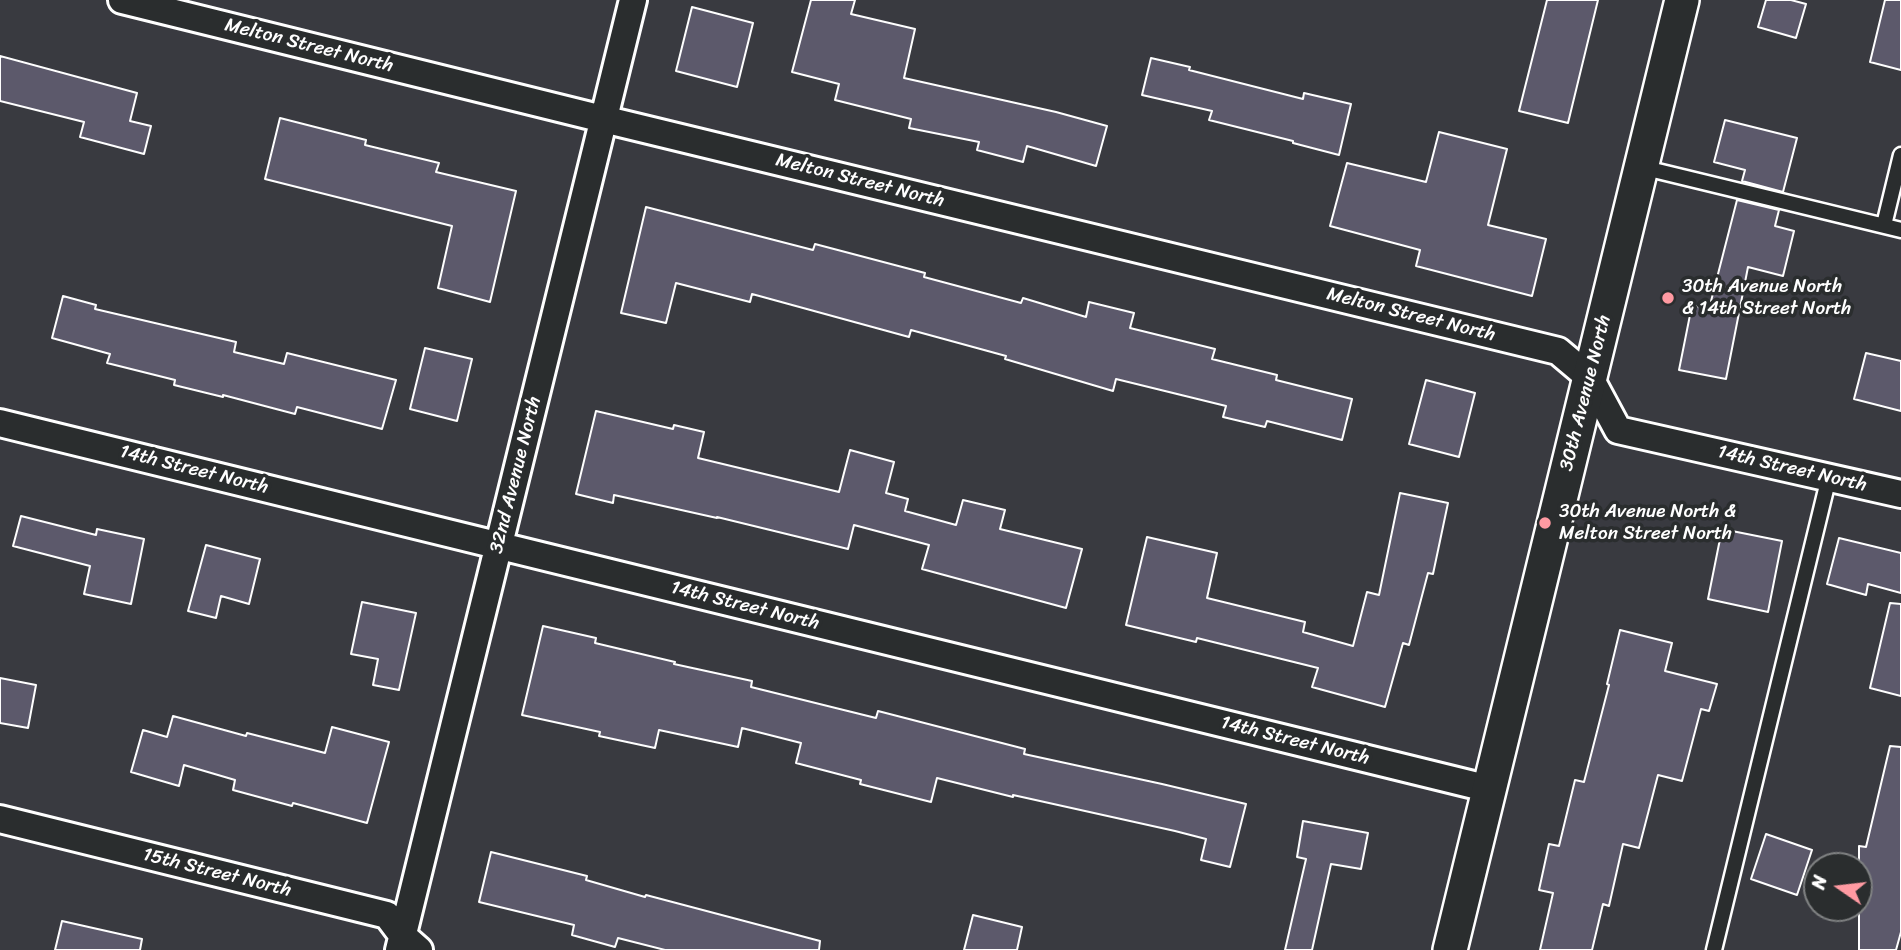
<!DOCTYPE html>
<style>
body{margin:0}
#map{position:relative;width:1901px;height:950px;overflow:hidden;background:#393a40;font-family:Sriracha,sans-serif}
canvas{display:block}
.north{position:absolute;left:1803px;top:852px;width:70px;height:70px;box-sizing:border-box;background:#2a2d2e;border:2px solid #7f8182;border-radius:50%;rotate:284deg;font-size:19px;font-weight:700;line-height:28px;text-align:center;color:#fff}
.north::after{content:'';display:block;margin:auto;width:24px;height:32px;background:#ff9aa2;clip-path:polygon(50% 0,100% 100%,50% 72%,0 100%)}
</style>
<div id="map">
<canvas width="1901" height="950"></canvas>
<div class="north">N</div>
</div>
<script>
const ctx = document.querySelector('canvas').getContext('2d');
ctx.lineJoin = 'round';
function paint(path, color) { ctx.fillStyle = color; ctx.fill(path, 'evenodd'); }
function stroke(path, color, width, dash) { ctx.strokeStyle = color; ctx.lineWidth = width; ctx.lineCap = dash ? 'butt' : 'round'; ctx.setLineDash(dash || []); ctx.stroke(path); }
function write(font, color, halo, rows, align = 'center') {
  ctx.font = font + ' Sriracha,sans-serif'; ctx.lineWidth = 7; ctx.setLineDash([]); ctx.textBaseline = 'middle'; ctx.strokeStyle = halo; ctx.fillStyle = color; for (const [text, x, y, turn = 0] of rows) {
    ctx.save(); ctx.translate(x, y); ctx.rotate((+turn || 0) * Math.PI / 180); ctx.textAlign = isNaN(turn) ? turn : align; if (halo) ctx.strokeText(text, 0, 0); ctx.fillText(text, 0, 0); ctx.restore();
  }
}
const building = new Path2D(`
 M 811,0 L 855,0 L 851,14 L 915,29 L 904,78 L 1056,112 L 1107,126 L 1096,166 L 1027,146 L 1023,162 L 977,150 L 979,142 L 909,128 L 911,119 L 835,100 L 839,84 L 792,72 Z
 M 1547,0 L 1598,0 L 1568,123 L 1519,111 Z
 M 1766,0 L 1791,0 L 1806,4 L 1796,38 L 1758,27 Z
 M 1885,0 L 1901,0 L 1901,70 L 1870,62 Z
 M 692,7 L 753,23 L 737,87 L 676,71 Z
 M 0,56 L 137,93 L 130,121 L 151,126 L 144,154 L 80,137 L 84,122 L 0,101 Z
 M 1151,58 L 1190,67 L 1189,70 L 1303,99 L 1304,93 L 1351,104 L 1339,155 L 1293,143 L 1293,141 L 1209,120 L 1212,111 L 1142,95 Z
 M 280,118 L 366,140 L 365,145 L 439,163 L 436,172 L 516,191 L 490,302 L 438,288 L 452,226 L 265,179 Z
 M 1725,120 L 1797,138 L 1783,192 L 1742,181 L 1745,170 L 1714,162 Z
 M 1439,132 L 1507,149 L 1488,225 L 1546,239 L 1532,296 L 1416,266 L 1420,250 L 1330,226 L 1347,163 L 1426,182 Z
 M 1737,200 L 1779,210 L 1775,226 L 1794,231 L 1783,276 L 1748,267 L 1726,379 L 1679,370 L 1692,305 L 1709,309 Z
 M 646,207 L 813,250 L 815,244 L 925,273 L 924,277 L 1021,303 L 1023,298 L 1086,317 L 1089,302 L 1134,313 L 1130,328 L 1215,349 L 1212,359 L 1277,375 L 1276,380 L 1352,399 L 1342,440 L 1267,421 L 1265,427 L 1223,417 L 1226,406 L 1116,379 L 1113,391 L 1005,359 L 1006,356 L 911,330 L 909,337 L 752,294 L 750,302 L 676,283 L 666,323 L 621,313 Z
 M 63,296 L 96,305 L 95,309 L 236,342 L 234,352 L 284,364 L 287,353 L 396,380 L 382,429 L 297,407 L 295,414 L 223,395 L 223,397 L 174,385 L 175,380 L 107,363 L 110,354 L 52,338 Z
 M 425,348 L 472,359 L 457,421 L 410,409 Z
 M 1866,353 L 1901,361 L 1901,411 L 1854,399 Z
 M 1426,380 L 1475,393 L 1459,457 L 1409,444 Z
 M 596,411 L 673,429 L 674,425 L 704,432 L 698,458 L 839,492 L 850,450 L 894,462 L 886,493 L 908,499 L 905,511 L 956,525 L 963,500 L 1005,510 L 1000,529 L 1082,549 L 1066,608 L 922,569 L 929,545 L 854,525 L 848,549 L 717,517 L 717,518 L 614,495 L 613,503 L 576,494 Z
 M 1400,493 L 1448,503 L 1433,574 L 1428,573 L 1409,645 L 1403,643 L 1385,707 L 1312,687 L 1318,668 L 1197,638 L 1196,642 L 1126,625 L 1147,537 L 1217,553 L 1207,598 L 1305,622 L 1303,632 L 1353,646 L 1367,592 L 1379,595 Z
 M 21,516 L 96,535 L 97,529 L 144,539 L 131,604 L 84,594 L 90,566 L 13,546 Z
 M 1722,529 L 1782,541 L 1768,612 L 1708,599 Z
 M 1839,538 L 1901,553 L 1901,593 L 1868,584 L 1866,595 L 1827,584 Z
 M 206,545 L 260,559 L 249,604 L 221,596 L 216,618 L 188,611 Z
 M 362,602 L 416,613 L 399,690 L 373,685 L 378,659 L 351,654 Z
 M 1890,603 L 1901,604 L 1901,696 L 1870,688 Z
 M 543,626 L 596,638 L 595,643 L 675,662 L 674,664 L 752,681 L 751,687 L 876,718 L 878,711 L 1025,749 L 1024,754 L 1162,784 L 1246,804 L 1230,867 L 1201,860 L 1206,839 L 1175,831 L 1013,795 L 1013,797 L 937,778 L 931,802 L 860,784 L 861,780 L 796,763 L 801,743 L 742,728 L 738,747 L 659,730 L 655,748 L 599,736 L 600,732 L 522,715 Z
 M 1620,630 L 1672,643 L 1665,671 L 1717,684 L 1709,711 L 1701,709 L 1682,781 L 1658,775 L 1639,848 L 1623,844 L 1609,906 L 1603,904 L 1592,950 L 1540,950 L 1553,893 L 1539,890 L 1549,844 L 1559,846 L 1575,780 L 1584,782 L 1609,685 L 1607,684 Z
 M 0,678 L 36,685 L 28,728 L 0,723 Z
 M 173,716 L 246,736 L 247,733 L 325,753 L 332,727 L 389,742 L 367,823 L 293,803 L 292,806 L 233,790 L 235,780 L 184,765 L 179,786 L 131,772 L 143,730 L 167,737 Z
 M 1890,746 L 1901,747 L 1901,932 L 1896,950 L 1859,950 L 1859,846 L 1866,847 Z
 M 1303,821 L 1368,833 L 1361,869 L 1331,864 L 1312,950 L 1285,950 L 1306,859 L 1297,857 Z
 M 1766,834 L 1812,850 L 1797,895 L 1751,879 Z
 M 491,852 L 587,876 L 586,880 L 645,897 L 646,895 L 820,941 L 819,950 L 665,950 L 618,938 L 615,947 L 572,935 L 574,925 L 479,902 Z
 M 973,915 L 1022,927 L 1017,950 L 964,950 Z
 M 62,921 L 142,939 L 140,950 L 55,950 Z`);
paint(building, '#5c596b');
stroke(building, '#fff', 2);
const service = new Path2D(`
 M 1641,167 L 1901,230
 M 1884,225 L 1901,155
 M 1714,950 L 1829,477`);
const minor = new Path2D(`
 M 122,0 L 603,119 L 1558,351 L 1590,378 L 1618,430 L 1901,494
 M 0,423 L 1490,789
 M 0,819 L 387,915 L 402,935 L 419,950
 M 399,950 L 633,0`);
const tertiary = new Path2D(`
 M 1450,950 L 1682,0`);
stroke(service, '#fff', 19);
stroke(minor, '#fff', 32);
stroke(tertiary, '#fff', 38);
stroke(service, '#2a2d2e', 14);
stroke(minor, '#2a2d2e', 26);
stroke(tertiary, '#2a2d2e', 33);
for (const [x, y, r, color] of [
 [1668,298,7,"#ff9aa2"],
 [1545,523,7,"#ff9aa2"]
]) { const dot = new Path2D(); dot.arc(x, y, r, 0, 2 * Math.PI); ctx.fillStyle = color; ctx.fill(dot); stroke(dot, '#2a2d2e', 2.5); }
write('19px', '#fff', '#2a2d2e', [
 ["Melton Street North",309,46,14],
 ["Melton Street North",860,181,14],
 ["Melton Street North",1411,315,14],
 ["30th Avenue North",1586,393,-76],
 ["14th Street North",1792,469,13],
 ["14th Street North",194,470,14],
 ["32nd Avenue North",516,475,-76],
 ["14th Street North",745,606,14],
 ["14th Street North",1295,741,14],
 ["15th Street North",217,873,14]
]);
write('19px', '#fff', '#2a2d2e', [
 ["30th Avenue North",1682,287],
 ["& 14th Street North",1682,309],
 ["30th Avenue North &",1559,512],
 ["Melton Street North",1559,534]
], 'left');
</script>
